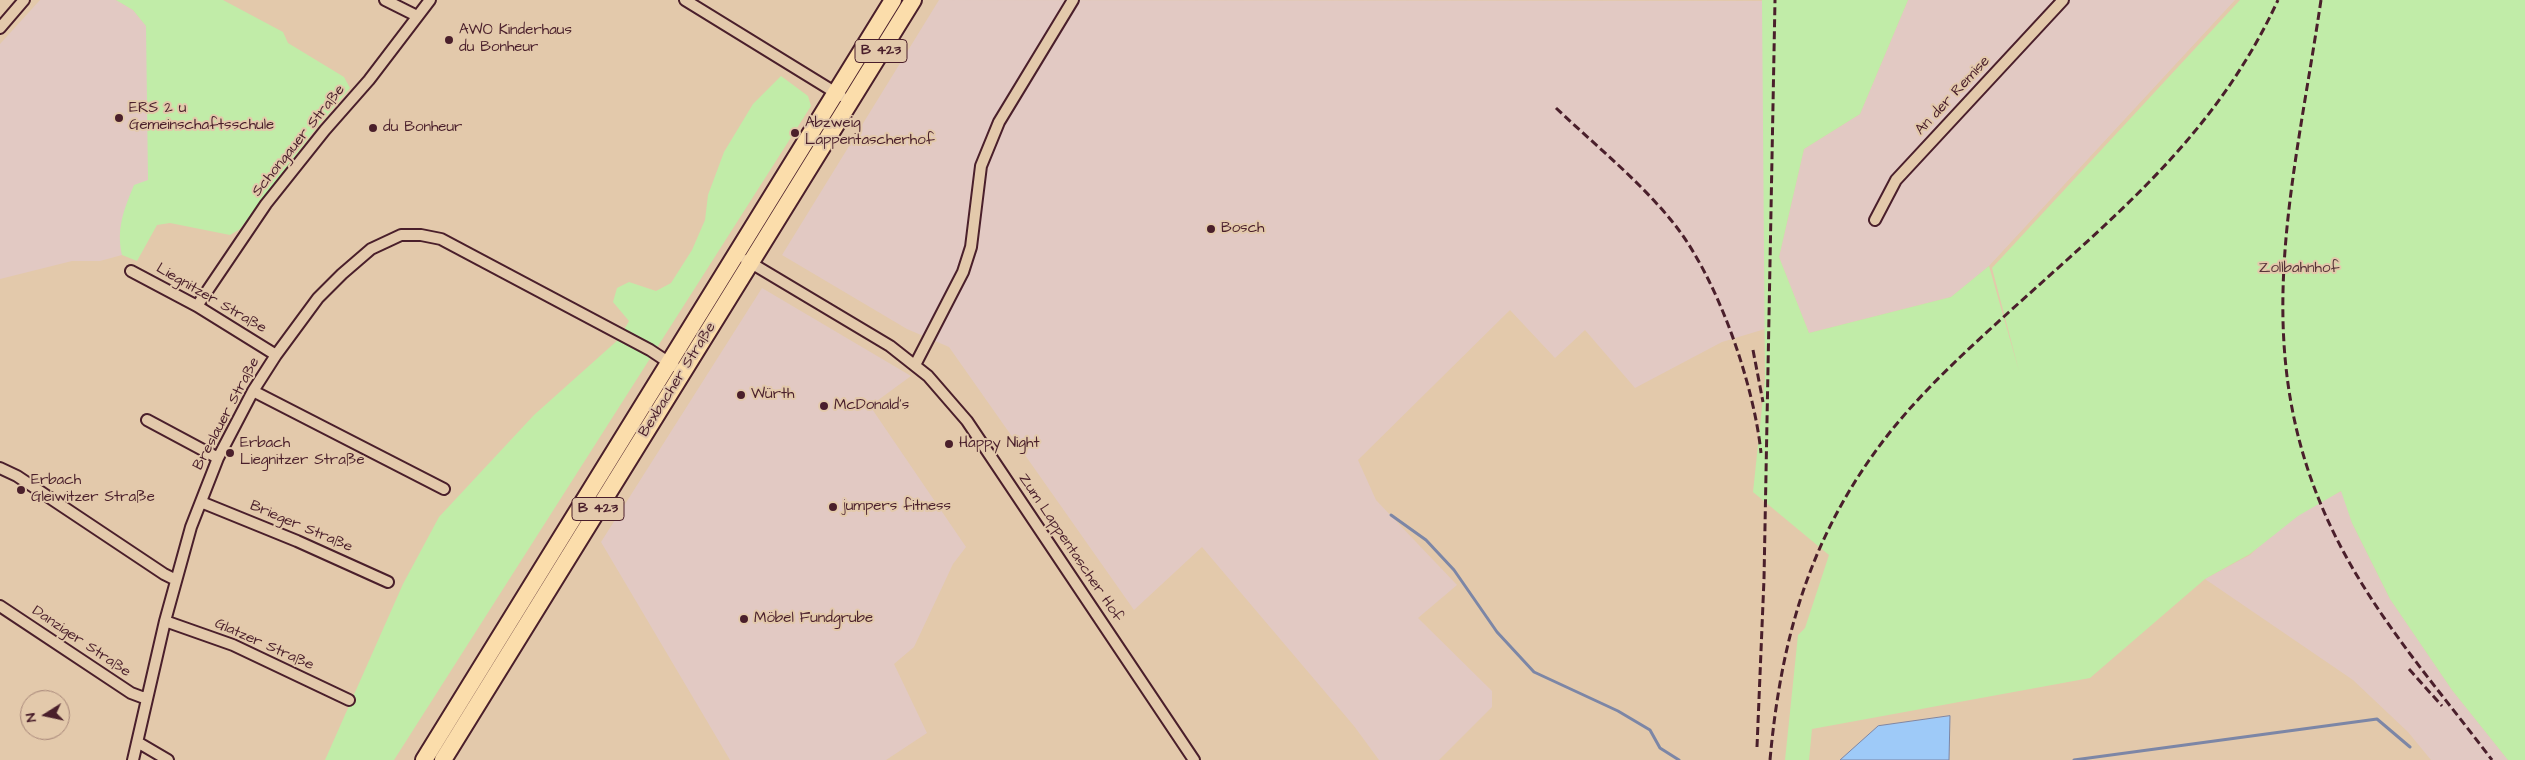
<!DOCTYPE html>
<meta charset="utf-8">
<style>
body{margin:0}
#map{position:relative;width:2525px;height:760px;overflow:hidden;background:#e3c9ab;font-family:"Architects Daughter",sans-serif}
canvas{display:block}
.north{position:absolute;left:20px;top:690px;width:50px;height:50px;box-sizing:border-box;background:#e3c9ab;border:1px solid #a68578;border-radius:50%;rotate:260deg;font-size:14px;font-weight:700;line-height:20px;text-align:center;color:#4a1f2b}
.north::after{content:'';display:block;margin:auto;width:18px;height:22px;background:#4a1f2b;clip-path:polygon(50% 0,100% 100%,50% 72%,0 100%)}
</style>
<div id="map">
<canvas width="2525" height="760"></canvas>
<div class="north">N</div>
</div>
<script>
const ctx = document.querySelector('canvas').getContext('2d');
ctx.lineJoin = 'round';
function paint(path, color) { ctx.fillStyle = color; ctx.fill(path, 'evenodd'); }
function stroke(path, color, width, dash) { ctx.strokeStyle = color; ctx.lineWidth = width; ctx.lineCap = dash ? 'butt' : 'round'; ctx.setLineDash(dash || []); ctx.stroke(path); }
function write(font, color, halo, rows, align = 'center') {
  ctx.font = font + ' "Architects Daughter",sans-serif'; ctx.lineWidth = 4; ctx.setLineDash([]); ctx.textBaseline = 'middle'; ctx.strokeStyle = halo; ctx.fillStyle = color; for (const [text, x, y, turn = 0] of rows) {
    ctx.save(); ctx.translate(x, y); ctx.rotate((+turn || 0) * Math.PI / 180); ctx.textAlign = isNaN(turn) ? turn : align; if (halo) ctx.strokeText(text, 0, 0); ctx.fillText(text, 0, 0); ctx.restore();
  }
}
paint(new Path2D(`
 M 40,0 L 116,0 L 133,10 L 146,26 L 238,56 L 120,231 L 122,255 L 100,261 L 72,261 L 0,279 L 0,44 Z
 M 939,0 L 1763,1 L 1765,329 L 1722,342 L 1635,388 L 1585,330 L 1555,358 L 1510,310 L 1358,460 L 1376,500 L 1457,585 L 1418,618 L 1492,691 L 1492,707 L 1439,760 L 1379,760 L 1354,726 L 1202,547 L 1134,610 L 949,347 L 907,329 L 782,255 Z
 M 1908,0 L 2235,0 L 1989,266 L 1951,297 L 1809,333 L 1779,257 L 1804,149 L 1860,114 Z
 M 762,288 L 911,376 L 870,406 L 966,547 L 953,564 L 914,647 L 894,664 L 927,733 L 886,760 L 730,760 L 601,542 Z
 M 2342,491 L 2352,523 L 2390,599 L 2452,690 L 2508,760 L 2431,760 L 2408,732 L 2353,680 L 2205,579 L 2250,555 L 2292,515 Z`), '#e2c9c3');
paint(new Path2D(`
 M 116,0 L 223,0 L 283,32 L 288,43 L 344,77 L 350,88 L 317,127 L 240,229 L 230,235 L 170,223 L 157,225 L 137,261 L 122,255 C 116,229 124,209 134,185 L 148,180 L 146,26 L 133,10 Z
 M 1762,0 L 1908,0 L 1860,114 L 1804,149 L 1779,257 L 1809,333 L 1951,297 L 1989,266 L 2019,371 L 1992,268 L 2240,0 L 2525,0 L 2525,760 L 2508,760 L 2452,690 L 2390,599 L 2352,523 L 2341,491 L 2298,516 L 2250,554 L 2205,579 L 2090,678 L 1812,729 L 1809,760 L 1785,760 L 1798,635 L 1805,628 L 1829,555 L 1753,492 L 1765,379 Z
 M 781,76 L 808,96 L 811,106 L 394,760 L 325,760 L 403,584 L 439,517 L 534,415 L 619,339 L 629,321 L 613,302 L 617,288 L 629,282 L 656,291 L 671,283 L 692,250 L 705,220 L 708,195 L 724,152 L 753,104 Z`), '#c1eca8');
const water = new Path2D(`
 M 1950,716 L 1949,760 L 1840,760 L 1878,726 Z`);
paint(water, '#9ecaf8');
stroke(water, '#7c86a6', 1);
stroke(new Path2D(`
 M 1391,515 L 1426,540 L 1454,570 L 1497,632 L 1534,672 L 1618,711 L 1650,730 L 1660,748 L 1679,760
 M 2074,760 L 2377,719 L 2410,747`), '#7c86a6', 3);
const street = new Path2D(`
 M 385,0 L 417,16
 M 685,0 L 841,96
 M 0,28 L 24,0
 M 1875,220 L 1896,180 L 2063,0
 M 746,260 L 890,346 L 928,376 L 967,421 L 1194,760
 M 131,271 L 197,306 L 276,355
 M 197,306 L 266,204 L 325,130 L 369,80 L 430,0
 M 915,365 L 963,272 L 971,247 L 981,166 L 999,122 L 1073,0
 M 253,391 L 444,489
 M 147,420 L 218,458
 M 0,468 L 17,476 L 164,574 L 176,580
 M 201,502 L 297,541 L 388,582
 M 0,606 L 131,693 L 147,699
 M 165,621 L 233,645 L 349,700
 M 139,743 L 168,760
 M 133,760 L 165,621 L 191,527 L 218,458 L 253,391 L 276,355 L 318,298 L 342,274 L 371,249 L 401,235 L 421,235 L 441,239 L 650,350 L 674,366`);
const primary = new Path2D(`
 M 424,760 L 893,0
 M 443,760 L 913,0`);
stroke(street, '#4a1f2b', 14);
stroke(primary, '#4a1f2b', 20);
stroke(street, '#e3c9ab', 10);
stroke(primary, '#fbddab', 16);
stroke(new Path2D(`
 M 2321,0 C 2290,209 2239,377 2356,574 C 2395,640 2446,699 2492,760
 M 1556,108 C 1596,146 1641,182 1675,225 C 1718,280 1754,384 1761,453
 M 1753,350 L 1763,402
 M 2409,669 L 2442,706
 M 1757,747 L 1764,579 L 1775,0
 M 1770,760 C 1781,638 1810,535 1887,436 C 1922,391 1966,351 2009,312 C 2116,215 2216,135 2278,0`), '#4a1f2b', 3, [8, 4]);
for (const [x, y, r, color] of [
 [449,40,5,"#4a1f2b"],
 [119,118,5,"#4a1f2b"],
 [373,128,5,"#4a1f2b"],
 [795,133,5,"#4a1f2b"],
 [1211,229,5,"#4a1f2b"],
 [741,395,5,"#4a1f2b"],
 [824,406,5,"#4a1f2b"],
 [949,444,5,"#4a1f2b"],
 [230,453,5,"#4a1f2b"],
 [21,490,5,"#4a1f2b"],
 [833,507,5,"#4a1f2b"],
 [744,619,5,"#4a1f2b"]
]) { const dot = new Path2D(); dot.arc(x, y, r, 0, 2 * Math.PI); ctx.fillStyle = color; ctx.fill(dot); stroke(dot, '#e3c9ab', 2); }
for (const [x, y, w] of [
 [881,51,52],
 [598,509,52]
]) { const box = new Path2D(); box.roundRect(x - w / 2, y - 11.5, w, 23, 4); ctx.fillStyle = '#e3c9ab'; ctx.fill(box); stroke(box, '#4a1f2b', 1); }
write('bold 14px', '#4a1f2b', null, [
 ["B 423",881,51],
 ["B 423",598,509]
]);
write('15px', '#4a1f2b', '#e3c9ab', [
 ["AWO Kinderhaus",459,31],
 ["du Bonheur",459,48],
 ["ERS 2 u",129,109],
 ["Gemeinschaftsschule",129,126],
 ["Abzweig",805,124],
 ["Lappentascherhof",805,141],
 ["du Bonheur",383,128],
 ["Bosch",1221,229],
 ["Würth",751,395],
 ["McDonald's",834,406],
 ["Erbach",240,444],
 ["Liegnitzer Straße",240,461],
 ["Happy Night",959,444],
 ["Erbach",31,481],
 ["Gleiwitzer Straße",31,498],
 ["jumpers fitness",843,507],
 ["Möbel Fundgrube",754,619]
], 'left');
write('15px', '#4a1f2b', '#e3c9ab', [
 ["An der Remise",1953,96,-47],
 ["Schongauer Straße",299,141,-51],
 ["Liegnitzer Straße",211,299,30],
 ["Bexbacher Straße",678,380,-58],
 ["Breslauer Straße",227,414,-62],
 ["Brieger Straße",301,527,23],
 ["Zum Lappentascher Hof",1070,548,56],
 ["Danziger Straße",81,642,34],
 ["Glatzer Straße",264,645,24]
]);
write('15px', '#563438', '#e3c9ab', [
 ["Zollbahnhof",2299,269]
]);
</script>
